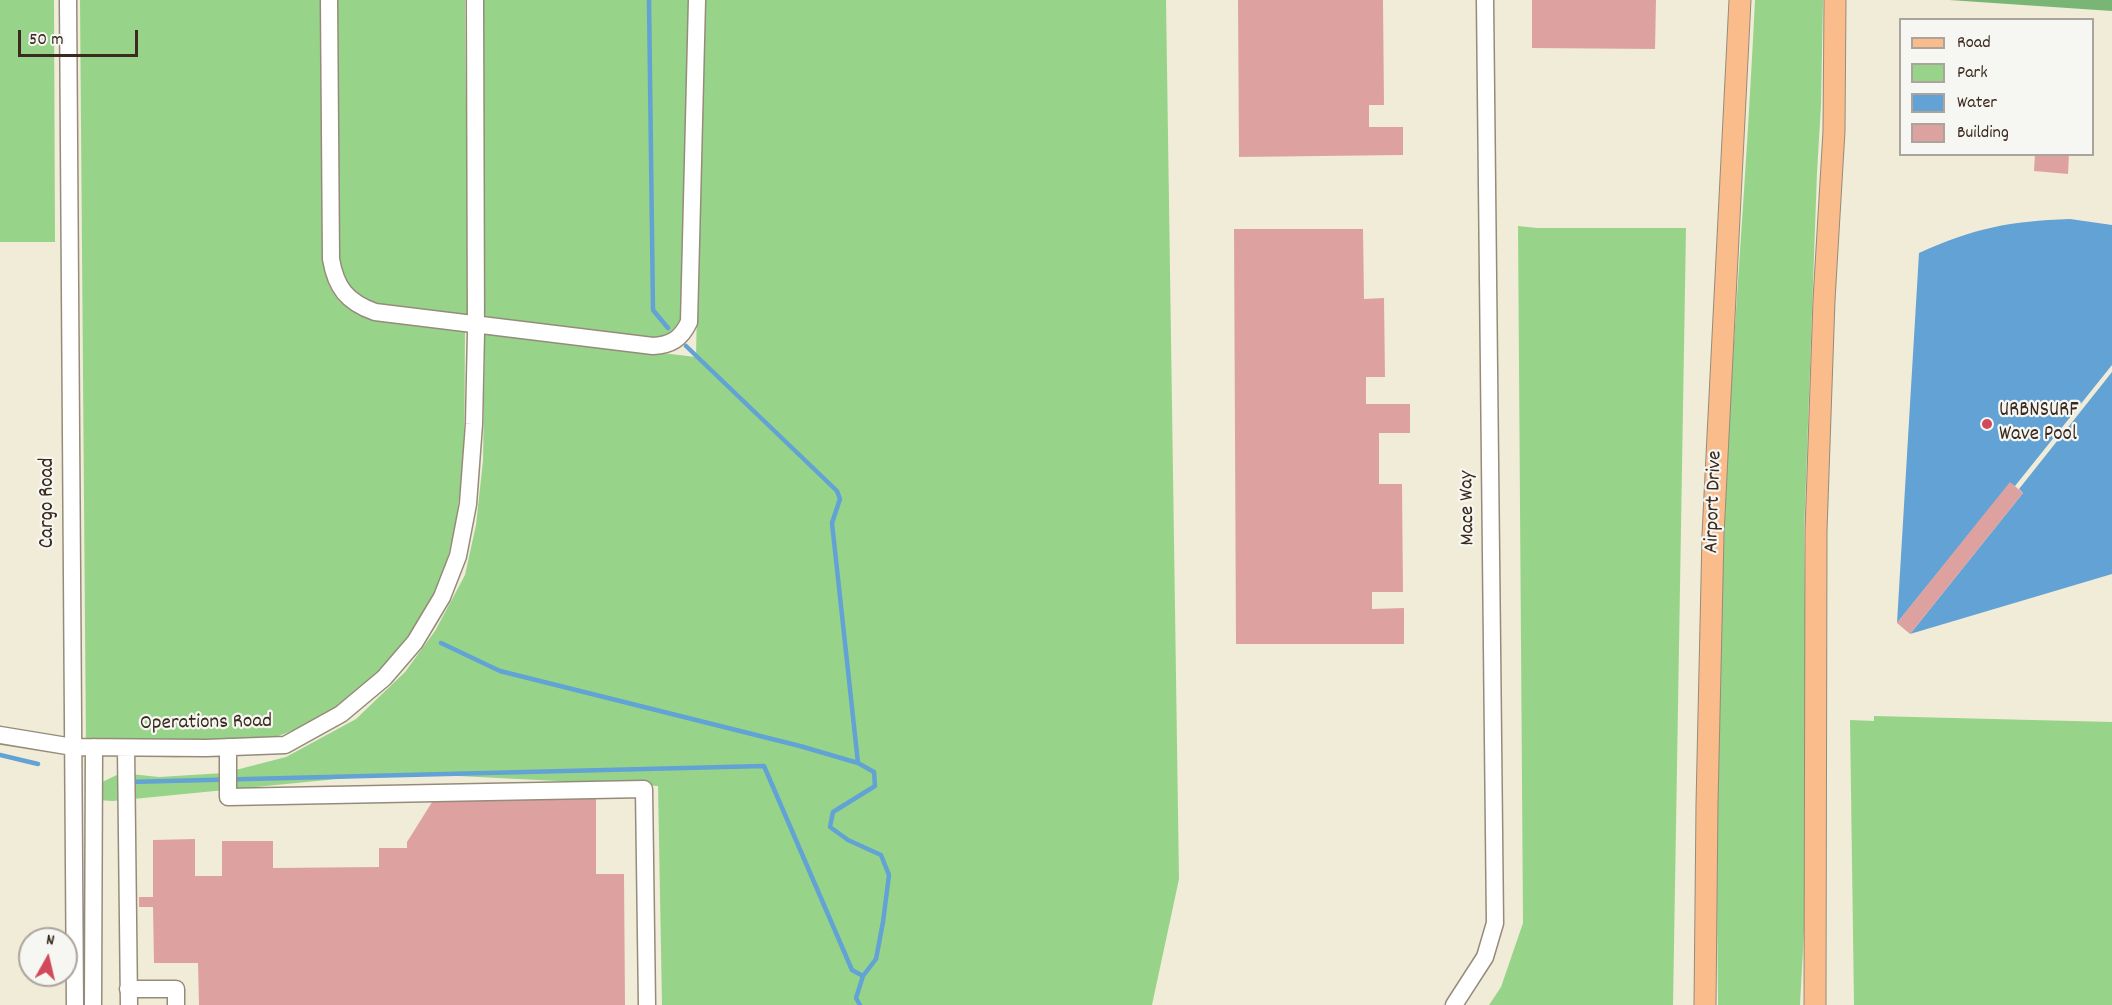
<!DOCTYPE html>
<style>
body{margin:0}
#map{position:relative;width:2112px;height:1005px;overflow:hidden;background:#f0ecd8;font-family:Dekko,sans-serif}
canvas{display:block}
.legend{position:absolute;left:1899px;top:18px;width:195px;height:138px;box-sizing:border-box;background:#f6f6f2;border:2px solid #aba49d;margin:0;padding:8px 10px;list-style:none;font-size:18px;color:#3b2a1e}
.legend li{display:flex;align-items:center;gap:12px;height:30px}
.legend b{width:30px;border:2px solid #aba49d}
.north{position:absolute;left:18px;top:927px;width:60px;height:60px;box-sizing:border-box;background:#f6f6f2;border:2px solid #aba49d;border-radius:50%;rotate:8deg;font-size:16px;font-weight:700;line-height:24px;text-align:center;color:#3b2a1e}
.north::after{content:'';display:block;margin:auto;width:21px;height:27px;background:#d1495b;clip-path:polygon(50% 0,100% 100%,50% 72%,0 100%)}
.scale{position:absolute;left:18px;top:30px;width:120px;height:27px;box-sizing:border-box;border:3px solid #3b2a1e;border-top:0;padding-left:8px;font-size:18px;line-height:21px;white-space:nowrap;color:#3b2a1e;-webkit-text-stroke:4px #f6f6f2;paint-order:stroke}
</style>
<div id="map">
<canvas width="2112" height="1005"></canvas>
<ul class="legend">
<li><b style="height:8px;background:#f9bc8a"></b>Road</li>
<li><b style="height:16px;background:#97d489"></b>Park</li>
<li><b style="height:16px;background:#62a2d5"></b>Water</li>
<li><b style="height:16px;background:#dda29f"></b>Building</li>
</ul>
<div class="north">N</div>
<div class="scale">50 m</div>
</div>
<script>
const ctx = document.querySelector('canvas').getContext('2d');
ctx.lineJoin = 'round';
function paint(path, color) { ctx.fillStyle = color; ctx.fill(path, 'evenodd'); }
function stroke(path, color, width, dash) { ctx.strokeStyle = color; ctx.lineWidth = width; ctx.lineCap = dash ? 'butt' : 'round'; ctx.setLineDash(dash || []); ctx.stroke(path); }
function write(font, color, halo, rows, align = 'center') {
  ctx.font = font + ' Dekko,sans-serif'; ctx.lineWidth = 4.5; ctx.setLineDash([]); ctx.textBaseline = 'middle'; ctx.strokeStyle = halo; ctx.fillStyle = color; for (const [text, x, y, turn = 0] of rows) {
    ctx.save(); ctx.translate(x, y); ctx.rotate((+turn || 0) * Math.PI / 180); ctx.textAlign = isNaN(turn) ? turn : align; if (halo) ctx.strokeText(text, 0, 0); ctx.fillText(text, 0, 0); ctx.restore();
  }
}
paint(new Path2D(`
 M 0,0 L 54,0 L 55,242 L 0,242 Z
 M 80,0 L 321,0 L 324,264 C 331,314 362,317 405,322 C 425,325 445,327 465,330 C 464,408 468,488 446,564 C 439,589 421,618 405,640 C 361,702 295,739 221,751 C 209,753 197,757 185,757 C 151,758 119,755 86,750 Z
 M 336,0 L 465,0 L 468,315 C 438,312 379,311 355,293 C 346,286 343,276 339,265 Z
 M 482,0 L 692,0 L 682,319 C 673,333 663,338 646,340 L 485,317 Z
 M 703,0 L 1166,0 L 1179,879 L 1152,1005 L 662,1005 L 658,786 L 398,773 L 113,801 L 96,800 L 100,783 L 121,773 L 159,777 L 224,773 L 286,757 L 356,719 L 405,672 L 435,631 L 465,575 L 476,525 L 483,461 L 485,332 L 696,357 Z
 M 1755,0 L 1823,0 L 1821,105 L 1817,173 L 1804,534 L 1808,858 L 1800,1005 L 1718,1005 C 1715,795 1720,583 1732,373 C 1740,249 1749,125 1755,0 Z
 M 1518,226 L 1537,228 L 1686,228 L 1673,1005 L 1489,1005 L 1501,987 L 1523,923 Z
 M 1874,716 L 2112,722 L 2112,1005 L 1854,1005 L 1850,720 L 1874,721 Z`), '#97d489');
paint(new Path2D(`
 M 1949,0 L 2112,0 L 2112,11 Z`), '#79b675');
paint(new Path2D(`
 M 2070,219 L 2112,225 L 2112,365 L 2015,486 L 2010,483 L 1897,623 L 1919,253 C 1974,228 2010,221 2070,219 Z
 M 2112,372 L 2112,574 L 1910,634 L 2023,493 L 2019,489 Z`), '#62a2d5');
stroke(new Path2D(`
 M 649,0 L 653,310 L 668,328
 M 686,346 L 837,491 L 840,499 L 832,523 L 858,763 L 874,772 L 875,786 L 833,812 L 830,827 L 848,840 L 881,855 L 889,875 L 883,922 L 876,959 L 863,976 L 856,998 L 860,1005
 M 441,643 L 500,671 L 800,746 L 858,763
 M 0,755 L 38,764
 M 128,782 L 764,766 L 852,970 L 863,976`), '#62a2d5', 4.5);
paint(new Path2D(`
 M 1238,0 L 1383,0 L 1384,105 L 1369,105 L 1369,127 L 1403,127 L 1403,155 L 1239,157 Z
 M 1532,0 L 1656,0 L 1655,49 L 1532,48 Z
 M 2035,154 L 2069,154 L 2068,174 L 2034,171 Z
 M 1234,229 L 1363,229 L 1364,299 L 1384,298 L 1385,377 L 1366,377 L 1366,404 L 1410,404 L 1410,433 L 1379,433 L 1379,484 L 1402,484 L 1403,592 L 1372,592 L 1372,609 L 1404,608 L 1404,644 L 1236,644 Z
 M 2010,482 L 2023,493 L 1910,634 L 1897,623 Z
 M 596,798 L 596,874 L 624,874 L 625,1005 L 199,1005 L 198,963 L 154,963 L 153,907 L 139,907 L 139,897 L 153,897 L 153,840 L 195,839 L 195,876 L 222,876 L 222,841 L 273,841 L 273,868 L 379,867 L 379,848 L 407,848 L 407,842 L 434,799 Z`), '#dda29f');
const minor = new Path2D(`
 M 68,0 L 75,1005
 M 329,0 L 331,259 C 336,288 347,302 375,312 L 653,346 C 671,345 681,339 689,322 L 697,0
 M 0,735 L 73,747 L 206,748 L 285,745 L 341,714 L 384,678 L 415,642 L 442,597 L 458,556 L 468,504 L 474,424 L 476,332 L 475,0
 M 228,747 L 228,797 L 644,789 L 647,1005
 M 126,748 L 129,1005
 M 128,989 L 176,989 L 176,1005
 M 93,1005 L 94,747
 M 1454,1005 L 1485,957 L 1495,923 L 1485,0`);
const major = new Path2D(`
 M 1705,1005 L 1707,804 L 1713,535 L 1740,0
 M 1815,1005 L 1816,531 L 1824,300 L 1834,131 L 1835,0`);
stroke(minor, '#968b7b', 19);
stroke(major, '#968b7b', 23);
stroke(minor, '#fff', 16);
stroke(major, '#f9bc8a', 21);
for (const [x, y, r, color] of [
 [1987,424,6,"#d1495b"]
]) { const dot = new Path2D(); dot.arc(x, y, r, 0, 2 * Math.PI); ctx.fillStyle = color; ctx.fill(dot); stroke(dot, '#f6f6f2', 2); }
write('21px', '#3b2a1e', '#f6f6f2', [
 ["URBNSURF",1999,412],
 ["Wave Pool",1999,436]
], 'left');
write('21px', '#3b2a1e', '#f6f6f2', [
 ["Airport Drive",1715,502,-88],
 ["Cargo Road",49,503,-90],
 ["Mace Way",1469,508,-91],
 ["Operations Road",206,724,-1]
]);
</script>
